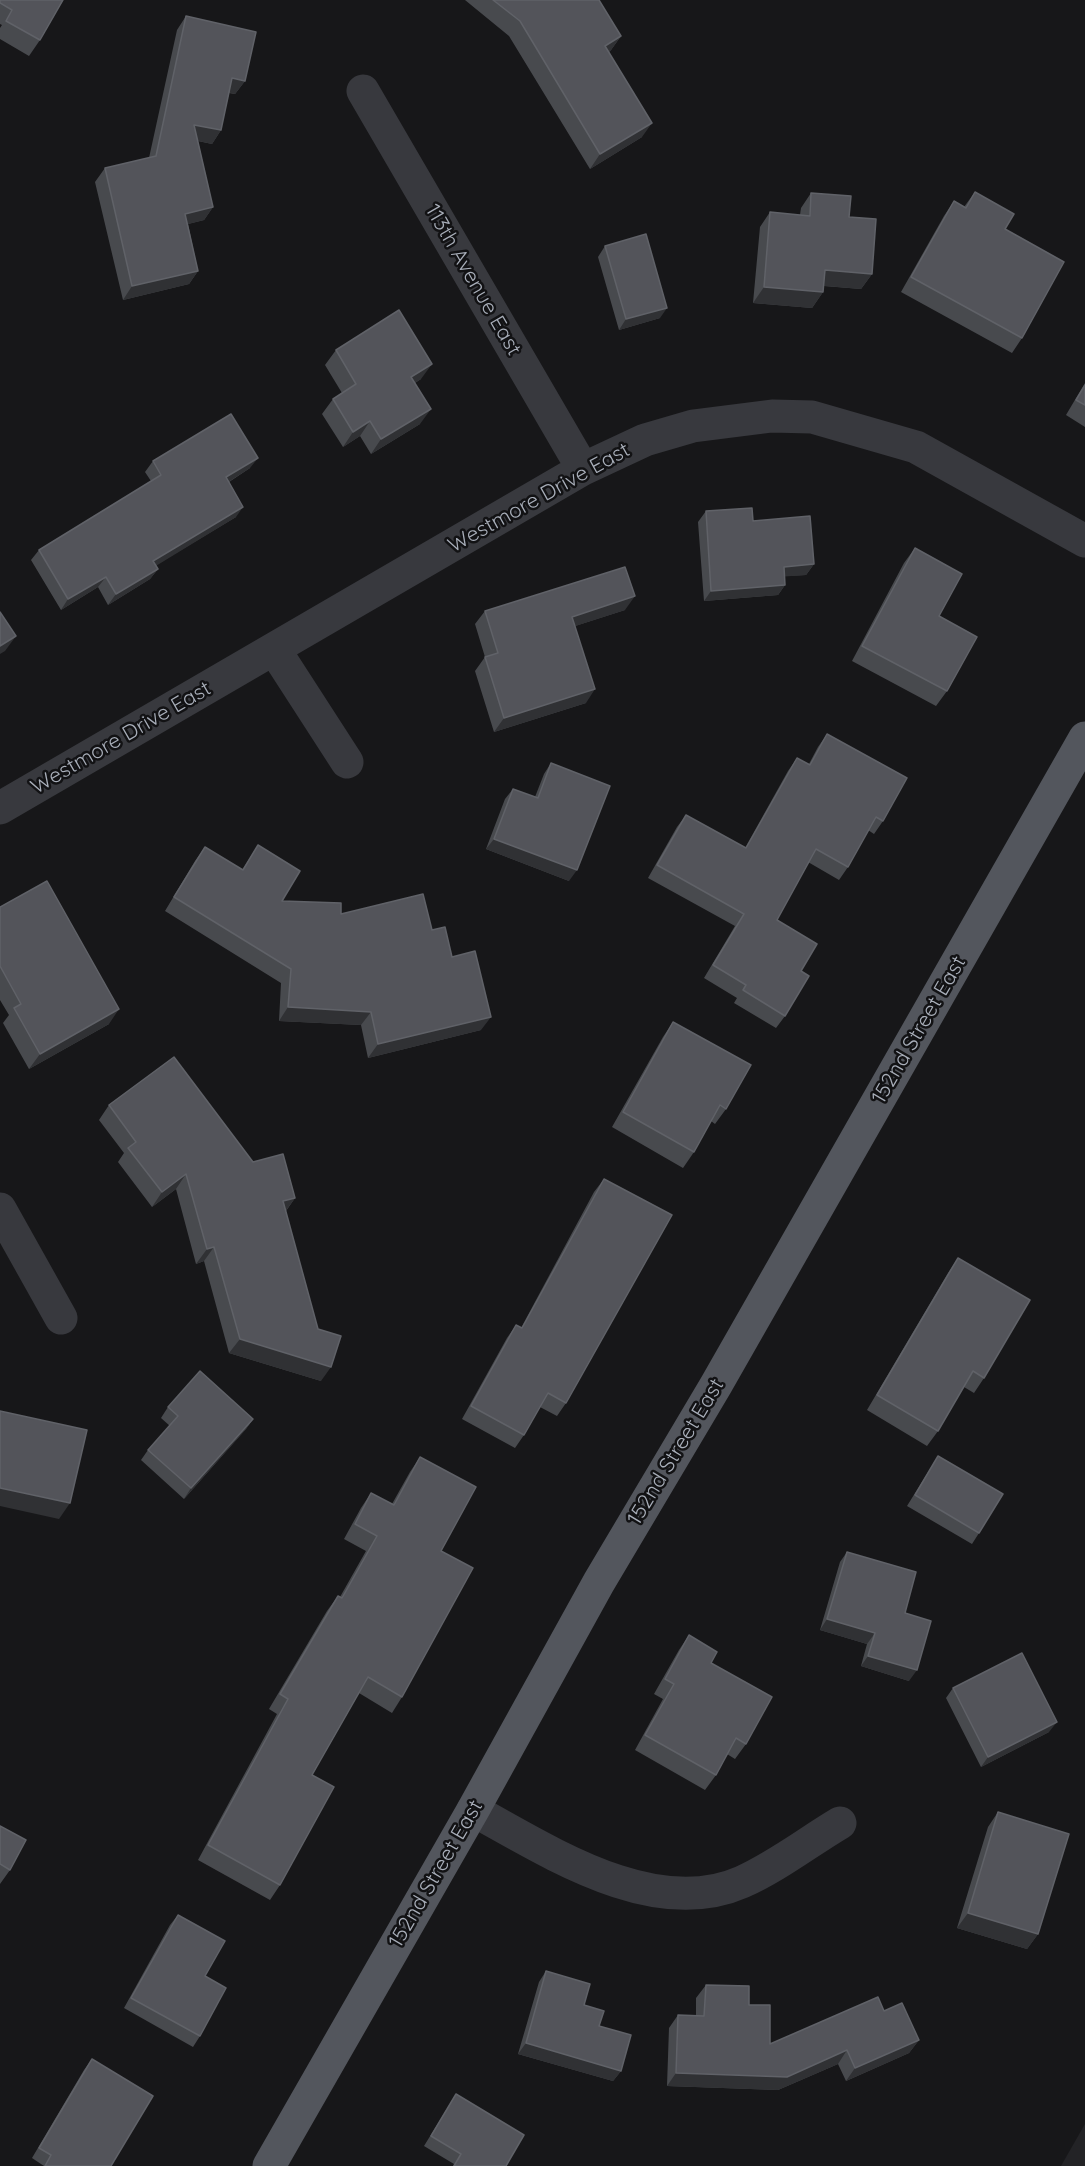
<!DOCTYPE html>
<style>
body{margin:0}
canvas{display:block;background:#171719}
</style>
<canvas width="1085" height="2166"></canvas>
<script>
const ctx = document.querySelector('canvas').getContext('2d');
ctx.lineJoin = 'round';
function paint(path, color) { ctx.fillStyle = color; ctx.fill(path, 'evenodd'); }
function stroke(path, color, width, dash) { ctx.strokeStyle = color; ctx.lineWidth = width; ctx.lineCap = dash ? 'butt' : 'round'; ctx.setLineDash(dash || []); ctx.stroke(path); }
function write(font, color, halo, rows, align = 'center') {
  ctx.font = font + ' Quicksand,sans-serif'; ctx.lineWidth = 5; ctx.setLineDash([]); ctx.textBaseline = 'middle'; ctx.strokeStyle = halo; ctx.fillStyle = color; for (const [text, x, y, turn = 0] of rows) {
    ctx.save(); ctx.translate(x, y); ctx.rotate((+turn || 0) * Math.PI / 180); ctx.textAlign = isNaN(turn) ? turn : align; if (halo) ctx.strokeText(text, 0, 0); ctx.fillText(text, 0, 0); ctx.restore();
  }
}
paint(new Path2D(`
 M 1085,2124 L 1085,2166 L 1061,2166 Z`), '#232326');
stroke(new Path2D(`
 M 363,91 L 583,469
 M 274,649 L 347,762
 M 0,808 L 583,469 L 645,440 L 693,426 L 772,416 L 812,417 L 916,447 L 1085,541
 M 0,1209 L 61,1318
 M 473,1810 C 548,1851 654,1921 742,1882 C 776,1867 808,1842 840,1823`), '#38393e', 33);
stroke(new Path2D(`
 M 269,2166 L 473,1810 L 599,1582 L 716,1385 L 1085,738`), '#53565d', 33);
paint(new Path2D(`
 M 0,0 L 63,0 L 40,40 L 29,56 L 0,39 L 0,28 L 2,25 L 0,24 Z
 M 465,0 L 599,0 L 621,36 L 611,50 L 609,52 L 642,137 L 590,169 L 509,36 Z
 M 186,16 L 245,81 L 235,94 L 229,93 L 221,130 L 212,144 L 198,141 L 213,207 L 204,220 L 188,224 L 198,271 L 189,284 L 123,300 L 95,182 L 105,168 L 149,158 L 177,30 Z
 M 975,192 L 1005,229 L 1022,338 L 1012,353 L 901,292 L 944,216 L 954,201 L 964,207 Z
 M 811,193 L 849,217 L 872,274 L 861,289 L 824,286 L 823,292 L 812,308 L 753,303 L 760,227 L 770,212 L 800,215 L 801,208 Z
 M 605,246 L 660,318 L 619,330 L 598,257 Z
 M 336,350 L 421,379 L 415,383 L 420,424 L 371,454 L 360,436 L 343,447 L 322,414 L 333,399 L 342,393 L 325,365 Z
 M 1085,383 L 1085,427 L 1066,415 Z
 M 153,461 L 250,468 L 229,482 L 236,517 L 156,565 L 158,569 L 150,579 L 108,605 L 98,587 L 61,610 L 31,560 L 39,550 L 151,481 L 145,472 Z
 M 706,511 L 814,564 L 806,575 L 785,576 L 785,585 L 778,595 L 704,601 L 698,522 Z
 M 915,548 L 939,616 L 947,691 L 936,706 L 852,661 L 904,563 Z
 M 625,610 L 575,626 L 586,703 L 494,732 L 475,671 L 485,657 L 475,624 L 485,611 Z
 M 827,734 L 883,821 L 874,834 L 868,830 L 848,867 L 839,880 L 808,862 L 777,920 L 801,971 L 785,1016 L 776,1028 L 734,1003 L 737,998 L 704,978 L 735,926 L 648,878 L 677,827 L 686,815 L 745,848 L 788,771 L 797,758 L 809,764 L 818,747 Z
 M 551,763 L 569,881 L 486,849 L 505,799 L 513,789 L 535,797 L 544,774 Z
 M 258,845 L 282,901 L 341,914 L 432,930 L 452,957 L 481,1030 L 368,1058 L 361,1025 L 279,1021 L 281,983 L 165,911 L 195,861 L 205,847 L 242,870 Z
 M 0,907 L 109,1024 L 29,1069 L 3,1023 L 9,1015 L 0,1000 Z
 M 673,1022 L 726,1109 L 715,1124 L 711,1121 L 694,1152 L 683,1168 L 612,1127 L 663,1037 Z
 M 109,1105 L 253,1162 L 295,1198 L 286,1211 L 321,1381 L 229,1353 L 204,1261 L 196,1264 L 176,1189 L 152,1207 L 118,1162 L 124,1153 L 99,1120 Z
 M 604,1179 L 566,1403 L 557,1416 L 540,1407 L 524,1435 L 515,1448 L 462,1419 L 507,1338 L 516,1325 L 521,1328 L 594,1192 Z
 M 958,1258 L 984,1378 L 974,1393 L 964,1387 L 938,1431 L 927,1446 L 867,1410 L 948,1273 Z
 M 168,1407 L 253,1419 L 246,1429 L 184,1499 L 141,1460 L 148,1450 L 170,1426 L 161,1418 Z
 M 938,1456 L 979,1533 L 972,1544 L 907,1506 Z
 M 420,1457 L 441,1551 L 402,1697 L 392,1713 L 359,1693 L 312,1775 L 280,1885 L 270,1900 L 198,1860 L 277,1714 L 269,1709 L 327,1611 L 338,1596 L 340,1597 L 366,1551 L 344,1539 L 361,1508 L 371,1493 L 392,1504 L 410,1472 Z
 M 847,1552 L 905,1613 L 909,1681 L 861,1666 L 867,1644 L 820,1630 L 840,1562 Z
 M 689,1635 L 711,1663 L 746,1744 L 735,1759 L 727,1754 L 716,1775 L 705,1790 L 635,1750 L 663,1699 L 654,1694 L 679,1650 Z
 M 953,1688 L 1049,1732 L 981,1767 L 946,1698 Z
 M 998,1812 L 1038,1934 L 1027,1949 L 957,1928 L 988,1827 Z
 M 0,1826 L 10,1870 L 0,1884 Z
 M 178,1915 L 205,1976 L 200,2036 L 193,2047 L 124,2008 L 170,1925 Z
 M 546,1971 L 584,2005 L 599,2026 L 621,2071 L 613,2081 L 518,2054 L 539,1982 Z
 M 706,1985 L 749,2005 L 770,2044 L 884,2011 L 919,2040 L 909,2053 L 846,2081 L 838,2064 L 778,2090 L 667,2086 L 669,2028 L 678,2015 L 696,2016 L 696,1998 Z
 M 92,2059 L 111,2166 L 44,2166 L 32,2158 L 84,2070 Z
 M 456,2094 L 506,2166 L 453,2166 L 454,2164 L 424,2146 Z`), '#484a4e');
paint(new Path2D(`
 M 621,36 L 611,50 L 595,60 L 605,46 Z
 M 232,78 L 245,81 L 235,94 L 223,91 Z
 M 652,123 L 642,137 L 590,169 L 600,154 Z
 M 194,125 L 221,130 L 212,144 L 185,138 Z
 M 213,207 L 204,220 L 176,227 L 185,214 Z
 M 825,270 L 872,274 L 861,289 L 814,285 Z
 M 198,271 L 189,284 L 123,300 L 132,286 Z
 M 764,287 L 823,292 L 812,308 L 753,303 Z
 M 667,308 L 660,318 L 619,330 L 626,319 Z
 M 432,364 L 421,379 L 400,392 L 411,377 Z
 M 431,409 L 420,424 L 371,454 L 381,439 Z
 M 370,421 L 360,436 L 343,447 L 353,432 Z
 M 258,458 L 250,468 L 219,488 L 226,477 Z
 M 243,507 L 236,517 L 146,572 L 153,561 Z
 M 814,564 L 806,575 L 777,577 L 784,567 Z
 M 158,569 L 150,579 L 108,605 L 116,594 Z
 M 106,577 L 98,587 L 61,610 L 68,599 Z
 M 785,585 L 778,595 L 704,601 L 711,591 Z
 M 635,596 L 625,610 L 563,630 L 572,617 Z
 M 16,636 L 5,651 L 0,654 L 0,646 Z
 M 595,689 L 586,703 L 494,732 L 504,718 Z
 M 494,839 L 577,870 L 569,881 L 486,849 Z
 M 288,1007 L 371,1012 L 361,1025 L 279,1021 Z
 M 119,1009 L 109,1024 L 29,1069 L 40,1054 Z
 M 491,1017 L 481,1030 L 368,1058 L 378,1044 Z
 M 186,1174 L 176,1189 L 152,1207 L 162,1192 Z
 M 295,1198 L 285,1212 L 283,1201 Z
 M 214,1247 L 204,1261 L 196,1264 L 207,1249 Z
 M 240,1339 L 331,1367 L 321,1381 L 229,1353 Z
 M 253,1419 L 246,1429 L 184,1499 L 191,1488 Z
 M 0,1488 L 70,1503 L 59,1519 L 0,1506 Z
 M 827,1619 L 875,1633 L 867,1644 L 820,1630 Z
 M 868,1656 L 917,1670 L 909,1681 L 861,1666 Z
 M 1057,1722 L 1049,1732 L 981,1767 L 988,1757 Z
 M 968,1913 L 1038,1934 L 1027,1949 L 957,1928 Z
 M 919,2040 L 909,2053 L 846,2081 L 855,2068 Z
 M 526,2043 L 621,2071 L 613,2081 L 518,2054 Z
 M 847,2050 L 838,2064 L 778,2090 L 667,2086 L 676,2073 Z`), '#303134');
const building = new Path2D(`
 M 0,0 L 63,0 L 40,40 L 6,21 L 12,10 L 0,3 Z
 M 493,0 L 599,0 L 621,36 L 605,46 L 652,123 L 600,154 L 520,21 Z
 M 186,16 L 256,32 L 245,81 L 232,78 L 221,130 L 194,125 L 213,207 L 185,214 L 198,271 L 132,286 L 105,168 L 156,156 Z
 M 975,192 L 1014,214 L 1005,229 L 1064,262 L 1022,338 L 911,277 L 954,201 L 966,208 Z
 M 811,193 L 851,196 L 849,217 L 876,219 L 872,274 L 825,270 L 823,292 L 764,287 L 770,212 L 810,216 Z
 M 646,234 L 667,308 L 626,319 L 605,246 Z
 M 399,310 L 432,364 L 411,377 L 431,409 L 381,439 L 370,421 L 353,432 L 333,399 L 356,384 L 336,350 Z
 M 1085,385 L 1085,405 L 1076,400 Z
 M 231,414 L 258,458 L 226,477 L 243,507 L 153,561 L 158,569 L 116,594 L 106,577 L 68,599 L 39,550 L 161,475 L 153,461 Z
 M 752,508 L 753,521 L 810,516 L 814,564 L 784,567 L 785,585 L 711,591 L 706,511 Z
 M 915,548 L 962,574 L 939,616 L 977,637 L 947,691 L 862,646 Z
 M 625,567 L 635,596 L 572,617 L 595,689 L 504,718 L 485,657 L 498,653 L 485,611 Z
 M 0,612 L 16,636 L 0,646 Z
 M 827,734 L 907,778 L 883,821 L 876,817 L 848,867 L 816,849 L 777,920 L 817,944 L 801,971 L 809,976 L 785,1016 L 743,990 L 746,985 L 713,965 L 744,914 L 657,865 L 686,815 L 746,848 L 797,758 L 810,765 Z
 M 551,763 L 610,786 L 577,870 L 494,839 L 513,789 L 538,798 Z
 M 258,845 L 300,871 L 282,901 L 341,903 L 341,914 L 423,894 L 432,930 L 445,927 L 452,957 L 475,951 L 491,1017 L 378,1044 L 371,1012 L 288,1007 L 291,969 L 174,897 L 205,847 L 243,870 Z
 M 47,881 L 119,1009 L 40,1054 L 14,1008 L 21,1004 L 0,966 L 0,907 Z
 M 673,1022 L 751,1065 L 726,1109 L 720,1105 L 694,1152 L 623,1112 Z
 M 174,1057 L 253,1162 L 283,1154 L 295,1198 L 283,1201 L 318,1329 L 341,1336 L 331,1367 L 240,1339 L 214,1247 L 207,1249 L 186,1174 L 162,1192 L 128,1148 L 136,1142 L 109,1105 Z
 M 604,1179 L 672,1215 L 566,1403 L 548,1393 L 524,1435 L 471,1406 L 516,1325 L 522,1328 Z
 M 958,1258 L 1030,1300 L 984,1378 L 973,1371 L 938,1431 L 877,1395 Z
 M 200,1371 L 253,1419 L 191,1488 L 148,1450 L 178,1416 L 168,1407 Z
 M 0,1411 L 87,1430 L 70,1503 L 0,1488 Z
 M 938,1456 L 1003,1494 L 979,1533 L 915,1495 Z
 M 420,1457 L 476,1487 L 441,1551 L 473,1568 L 402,1697 L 368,1677 L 312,1775 L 334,1787 L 280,1885 L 208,1845 L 288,1699 L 280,1694 L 338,1596 L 342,1598 L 377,1536 L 355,1524 L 371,1493 L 394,1505 Z
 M 847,1552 L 916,1572 L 905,1613 L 931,1621 L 917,1670 L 868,1656 L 875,1633 L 827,1619 Z
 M 689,1635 L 717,1652 L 711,1663 L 772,1697 L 746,1744 L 736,1738 L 716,1775 L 645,1735 L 674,1684 L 665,1679 Z
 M 1022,1653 L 1057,1722 L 988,1757 L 953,1688 Z
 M 998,1812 L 1069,1834 L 1038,1934 L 968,1913 Z
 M 0,1826 L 26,1840 L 10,1870 L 0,1864 Z
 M 178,1915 L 225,1941 L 205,1976 L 226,1988 L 200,2036 L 131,1998 Z
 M 546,1971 L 590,1984 L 584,2005 L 604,2011 L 599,2026 L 631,2035 L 621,2071 L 526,2043 Z
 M 706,1985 L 749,1986 L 749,2005 L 770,2005 L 770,2044 L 878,1997 L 884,2011 L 902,2003 L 919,2040 L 855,2068 L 847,2050 L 787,2077 L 676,2073 L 678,2015 L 704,2016 Z
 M 92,2059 L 153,2096 L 111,2166 L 45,2166 L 51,2155 L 39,2148 Z
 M 456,2094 L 524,2135 L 506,2166 L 454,2166 L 461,2154 L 431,2136 Z`);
paint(building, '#53545a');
stroke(building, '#606268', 1.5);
write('21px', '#a8aeb9', '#121214', [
 ["113th Avenue East",473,280,60],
 ["Westmore Drive East",539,498,-29],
 ["Westmore Drive East",121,738,-30],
 ["152nd Street East",919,1030,-60],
 ["152nd Street East",676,1452,-59],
 ["152nd Street East",436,1874,-60]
]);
</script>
